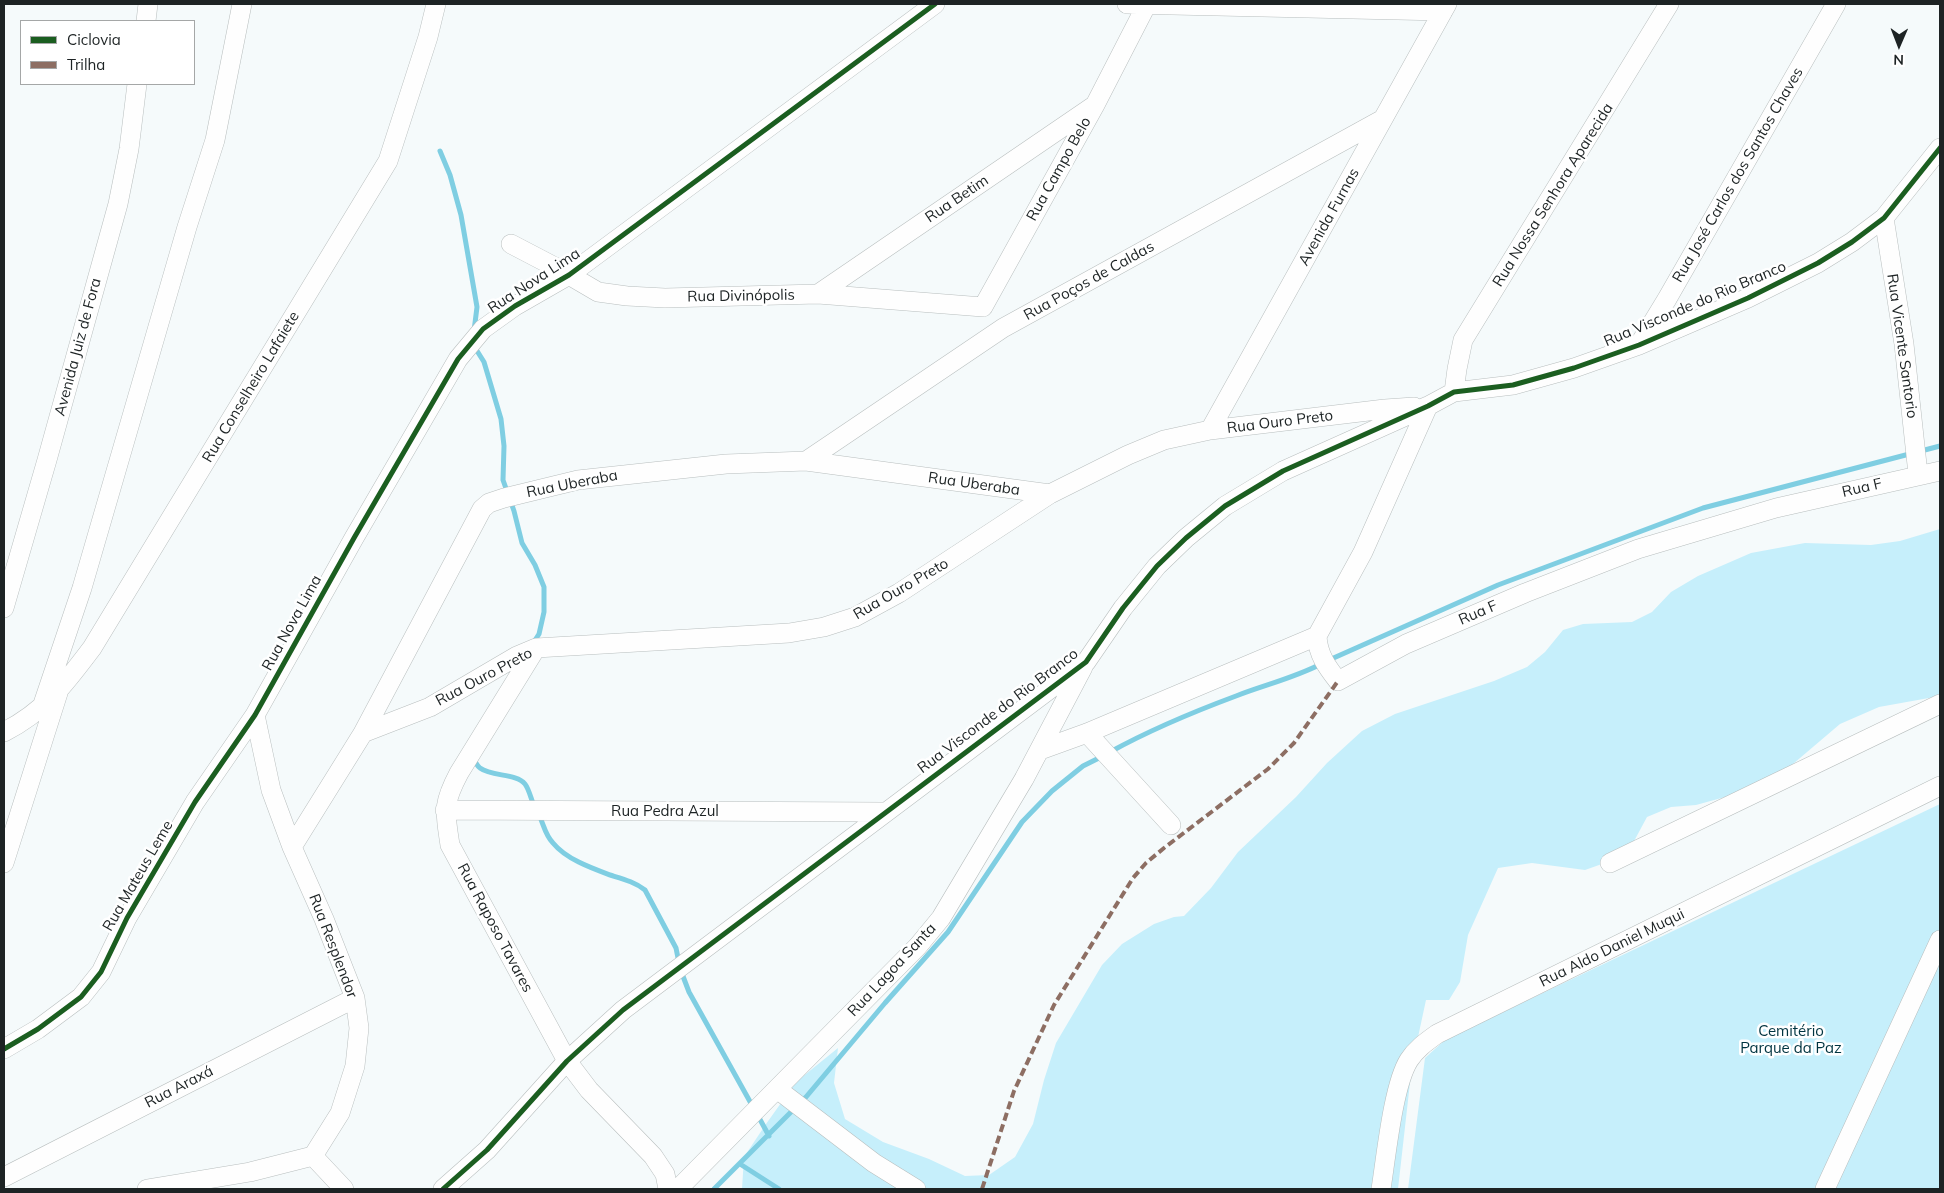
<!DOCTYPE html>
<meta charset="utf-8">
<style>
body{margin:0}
#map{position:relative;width:1944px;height:1193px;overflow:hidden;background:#f5fafb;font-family:Mulish,sans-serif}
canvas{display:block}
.frame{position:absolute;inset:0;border:5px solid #1d2324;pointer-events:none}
.legend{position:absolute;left:20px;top:20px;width:175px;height:65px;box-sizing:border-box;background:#fff;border:1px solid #a5a7a7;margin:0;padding:6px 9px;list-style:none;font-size:15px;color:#1d2324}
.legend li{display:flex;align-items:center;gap:10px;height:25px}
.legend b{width:25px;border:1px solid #a5a7a7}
.north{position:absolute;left:1874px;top:20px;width:50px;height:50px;-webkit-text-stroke:4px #fff;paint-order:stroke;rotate:181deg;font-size:14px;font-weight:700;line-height:20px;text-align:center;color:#1d2324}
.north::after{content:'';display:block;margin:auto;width:18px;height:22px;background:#1d2324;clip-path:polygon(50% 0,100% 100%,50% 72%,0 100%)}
</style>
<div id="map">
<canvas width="1944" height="1193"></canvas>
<div class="frame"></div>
<ul class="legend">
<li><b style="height:6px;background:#1b5e20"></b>Ciclovia</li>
<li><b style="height:6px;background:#8d6e63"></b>Trilha</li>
</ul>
<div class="north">N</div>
</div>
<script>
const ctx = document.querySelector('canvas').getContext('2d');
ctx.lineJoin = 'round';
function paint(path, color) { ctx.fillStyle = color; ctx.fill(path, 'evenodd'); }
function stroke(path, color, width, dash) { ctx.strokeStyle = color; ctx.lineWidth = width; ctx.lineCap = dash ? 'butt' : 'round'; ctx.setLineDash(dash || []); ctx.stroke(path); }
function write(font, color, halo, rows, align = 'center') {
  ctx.font = font + ' Mulish,sans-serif'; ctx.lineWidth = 5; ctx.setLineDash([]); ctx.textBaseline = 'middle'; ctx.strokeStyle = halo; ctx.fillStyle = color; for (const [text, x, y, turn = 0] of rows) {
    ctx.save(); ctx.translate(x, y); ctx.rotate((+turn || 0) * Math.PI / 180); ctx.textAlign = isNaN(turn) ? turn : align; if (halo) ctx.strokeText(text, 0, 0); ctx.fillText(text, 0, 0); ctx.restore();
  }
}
paint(new Path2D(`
 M 1940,529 L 1940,696 L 1879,707 L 1840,724 L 1780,775 L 1736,794 L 1696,805 L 1671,807 L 1647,817 L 1633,843 L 1616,859 L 1585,870 L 1532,863 L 1498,868 L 1468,935 L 1460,982 L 1449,1000 L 1426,1000 L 1412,1065 L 1398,1189 L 742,1189 L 744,1157 L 766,1124 L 796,1082 L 838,1048 L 834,1083 L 845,1119 L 883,1142 L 929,1159 L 965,1176 L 989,1175 L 1015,1157 L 1033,1124 L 1044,1080 L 1056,1043 L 1102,965 L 1122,944 L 1154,924 L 1174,917 L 1184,916 L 1211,888 L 1238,852 L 1296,797 L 1327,763 L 1362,731 L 1395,714 L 1494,681 L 1527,667 L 1545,652 L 1563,630 L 1583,624 L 1632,622 L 1652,612 L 1671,592 L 1698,576 L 1751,553 L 1805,543 L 1871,545 L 1900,541 Z
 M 1940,804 L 1940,1189 L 1408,1189 L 1425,1058 L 1446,1039 Z`), '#c6effb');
stroke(new Path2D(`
 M 440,151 L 450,175 L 461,215 L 477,307 L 474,331
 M 474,346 L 484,362 L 501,419 L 504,446 L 503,480 L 514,511 L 522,543 L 535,565 L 544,587 L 544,612 L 539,634 L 532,645
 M 1329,660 L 1498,585 L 1703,508 L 1940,446
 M 1110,752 C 1150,730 1193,712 1236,696 C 1264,685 1294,678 1321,664
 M 473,759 C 475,761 477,766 480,768 C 492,777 516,773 525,784 C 529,789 531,799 534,806
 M 539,815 C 544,825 545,835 553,843 C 566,859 591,868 610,875 C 623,879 635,882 645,890 L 676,948 L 679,963
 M 681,971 L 689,992 L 753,1107
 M 757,1114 L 769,1136
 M 740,1164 L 779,1189
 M 714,1189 L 806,1097 L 885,1003 L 948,932 L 1022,822 L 1052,791 L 1083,766 L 1103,756`), '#7fcee2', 5);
const minor = new Path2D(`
 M 1127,4 L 1443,11
 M 146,21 L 148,4
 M 1884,218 L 1904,344 L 1918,474
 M 511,244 L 557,268 L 598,292 L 627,296 L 665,298 L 818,294 L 983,307
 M 818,294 L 1092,107
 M 983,307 L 1095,105 L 1147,4
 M 1639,345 L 1667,299 L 1836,4
 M 1454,392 L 1457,369 L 1463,340 L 1669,4
 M 1428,406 L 1363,552 L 1317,636 C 1318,655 1327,667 1338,681 L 1406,644 L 1525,593 L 1638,549 L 1776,508 L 1940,471
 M 1210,430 L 1447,4
 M 806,461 L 1003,328 L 1383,119
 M 4,608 L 47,460 L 118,204 L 129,149 L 137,84
 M 536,648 L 459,773 C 442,805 445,811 450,845 L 567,1061 L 589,1090 L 653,1156 L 665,1174 L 668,1189
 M 43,704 L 82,588 L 187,227 L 215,140 L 242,4
 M 4,732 C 45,711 65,684 92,648 L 388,161 L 428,37 L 436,4
 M 363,733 L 430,707 L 517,656 L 536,648 L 789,633 L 824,627 L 855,617 L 899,593 L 1050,494 L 1128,455 L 1164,440 L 1210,430 L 1385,409 L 1414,407
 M 1087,733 L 1171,825
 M 1040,750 L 1087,733 L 1317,636
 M 445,810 L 884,812
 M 292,847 L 363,733 L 482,509 L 489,503 L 504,498 L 578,480 L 726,464 L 806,461 L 1050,494
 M 4,863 L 58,693
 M 1610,863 L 1940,704
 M 4,1049 L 38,1029 L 81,997 L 101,972 L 127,918 L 195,802 L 255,715 L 354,538 L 458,359 L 483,329 L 515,306 L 569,275 L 935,4
 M 777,1089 L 874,1163 L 916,1189
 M 313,1156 L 344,1189
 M 4,1177 L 355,998
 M 147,1189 L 250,1172 L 313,1156 L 340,1113 L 355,1066 L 359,1028 L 355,998 L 324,919 L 292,847 L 271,790 L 255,715
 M 443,1189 L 487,1150 L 567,1061 L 623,1010 L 1086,662 L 1123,608 L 1157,566 L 1186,538 L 1225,506 L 1283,471 L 1428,406 L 1454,392 L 1513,385 L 1574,368 L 1639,345 L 1748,298 L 1818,263 L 1852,242 L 1884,218 L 1940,148
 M 678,1189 L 918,946 L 941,918 L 1024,779 L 1083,667
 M 1381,1189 C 1386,1158 1393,1085 1409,1060 C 1416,1049 1426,1042 1437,1034 L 1940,786
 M 1825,1189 L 1940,940`);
stroke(minor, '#b8bebe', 20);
stroke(minor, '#fefefe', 19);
stroke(new Path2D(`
 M 982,1189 L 1014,1091 L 1054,1005 L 1133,878 L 1146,863 L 1164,848 L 1268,769 L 1294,743 L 1338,681`), '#8d6e63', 4, [8, 4]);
stroke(new Path2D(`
 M 4,1049 L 38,1029 L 81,997 L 101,972 L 127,918 L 195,802 L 255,715 L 354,538 L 458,359 L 483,329 L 515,306 L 569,275 L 935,4
 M 443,1189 L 487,1150 L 567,1061 L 623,1010 L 1086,662 L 1123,608 L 1157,566 L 1186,538 L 1225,506 L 1283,471 L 1428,406 L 1454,392 L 1513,385 L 1574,368 L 1639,345 L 1748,298 L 1818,263 L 1852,242 L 1884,218 L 1940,148`), '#1b5e20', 5);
write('15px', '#1d2324', '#fff', [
 ["Rua Campo Belo",1059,169,-61],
 ["Rua José Carlos dos Santos Chaves",1738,175,-60],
 ["Rua Nossa Senhora Aparecida",1553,195,-58],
 ["Rua Betim",957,199,-34],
 ["Avenida Furnas",1329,217,-61],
 ["Rua Nova Lima",534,281,-33],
 ["Rua Poços de Caldas",1089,281,-29],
 ["Rua Divinópolis",741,296,-1],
 ["Rua Visconde do Rio Branco",1695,304,-23],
 ["Rua Vicente Santorio",1902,346,82],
 ["Avenida Juiz de Fora",78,347,-75],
 ["Rua Conselheiro Lafaiete",251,387,-59],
 ["Rua Ouro Preto",1280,422,-7],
 ["Rua Uberaba",572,484,-11],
 ["Rua Uberaba",974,484,8],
 ["Rua F",1862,488,-13],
 ["Rua Ouro Preto",901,589,-30],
 ["Rua F",1478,613,-23],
 ["Rua Nova Lima",292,623,-61],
 ["Rua Ouro Preto",484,677,-28],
 ["Rua Visconde do Rio Branco",998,711,-37],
 ["Rua Pedra Azul",665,811],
 ["Rua Mateus Leme",138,876,-60],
 ["Rua Raposo Tavares",495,928,62],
 ["Rua Resplendor",333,946,69],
 ["Rua Aldo Daniel Muqui",1612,948,-26],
 ["Rua Lagoa Santa",892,970,-47],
 ["Rua Araxá",179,1087,-27]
]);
write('15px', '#003440', '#fff', [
 ["Cemitério",1791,1031],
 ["Parque da Paz",1791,1048]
]);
</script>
